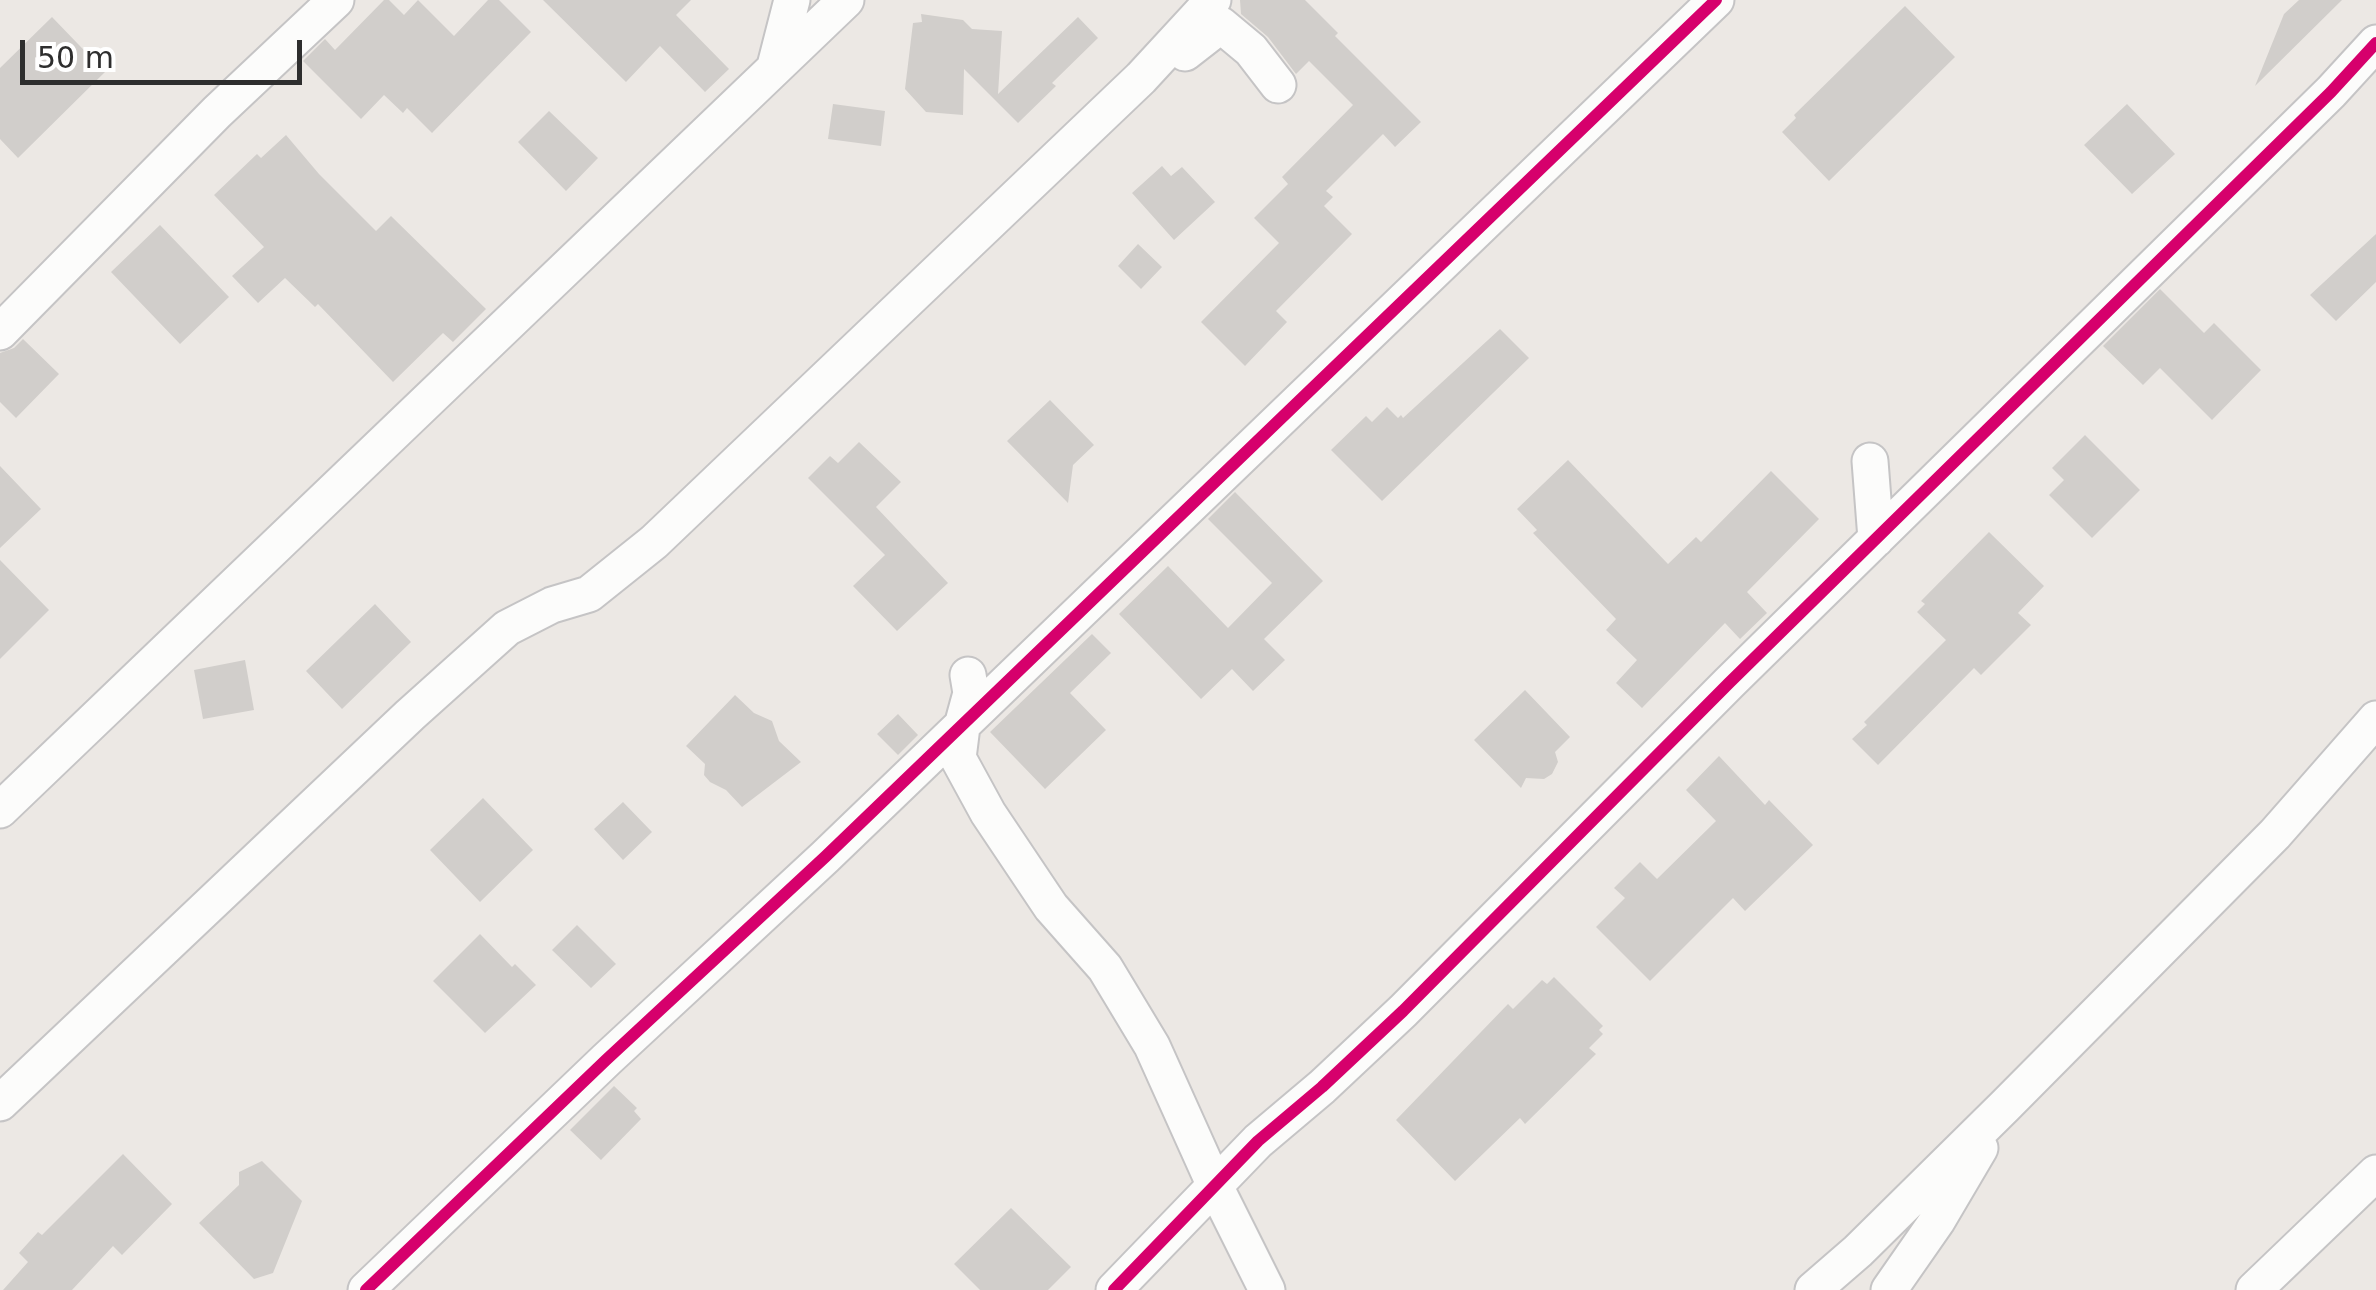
<!DOCTYPE html>
<style>
body{margin:0}
#map{position:relative;width:2376px;height:1290px;overflow:hidden;background:#ece8e4;font-family:"DejaVu Sans",sans-serif}
canvas{display:block}
.scale{position:absolute;left:20px;top:40px;width:282px;height:45px;box-sizing:border-box;border:5px solid #2e2e2e;border-top:0;padding-left:12px;font-size:30px;line-height:35px;white-space:nowrap;color:#2e2e2e;-webkit-text-stroke:8px #fff;paint-order:stroke}
</style>
<div id="map">
<canvas width="2376" height="1290"></canvas>
<div class="scale">50 m</div>
</div>
<script>
const ctx = document.querySelector('canvas').getContext('2d');
ctx.lineJoin = 'round';
function paint(path, color) { ctx.fillStyle = color; ctx.fill(path, 'evenodd'); }
function stroke(path, color, width, dash) { ctx.strokeStyle = color; ctx.lineWidth = width; ctx.lineCap = dash ? 'butt' : 'round'; ctx.setLineDash(dash || []); ctx.stroke(path); }
paint(new Path2D(`
 M 384,0 L 389,0 L 404,15 L 418,0 L 454,36 L 488,0 L 499,0 L 531,32 L 432,133 L 407,108 L 403,113 L 384,95 L 361,119 L 303,61 L 325,39 L 335,50 Z
 M 543,0 L 691,0 L 676,15 L 729,69 L 705,92 L 660,46 L 626,82 Z
 M 1240,0 L 1305,0 L 1338,33 L 1335,36 L 1421,122 L 1395,147 L 1383,134 L 1326,191 L 1333,197 L 1324,206 L 1352,234 L 1276,311 L 1287,322 L 1245,366 L 1201,322 L 1279,243 L 1254,218 L 1288,184 L 1282,177 L 1353,105 L 1309,61 L 1296,74 L 1268,37 L 1241,14 Z
 M 2299,0 L 2342,0 L 2255,86 L 2284,14 Z
 M 1905,6 L 1955,57 L 1829,181 L 1782,132 L 1796,118 L 1794,115 Z
 M 921,14 L 963,20 L 972,29 L 1002,31 L 998,94 L 1078,17 L 1098,38 L 1052,83 L 1056,86 L 1018,123 L 964,69 L 963,115 L 926,112 L 905,89 L 913,23 L 922,22 Z
 M 52,17 L 105,72 L 18,158 L 0,139 L 0,68 Z
 M 833,104 L 885,111 L 881,146 L 828,139 Z
 M 2127,104 L 2175,154 L 2132,194 L 2084,145 Z
 M 549,111 L 598,158 L 566,191 L 518,142 Z
 M 286,135 L 319,174 L 376,231 L 391,216 L 486,309 L 453,342 L 443,333 L 393,382 L 318,304 L 315,307 L 285,278 L 258,303 L 232,276 L 264,247 L 214,195 L 257,154 L 261,158 Z
 M 1162,166 L 1171,176 L 1182,167 L 1215,202 L 1174,240 L 1132,193 Z
 M 160,225 L 229,297 L 180,344 L 111,272 Z
 M 2376,234 L 2376,282 L 2336,321 L 2310,295 Z
 M 1138,244 L 1162,267 L 1141,289 L 1118,266 Z
 M 2160,289 L 2204,333 L 2214,323 L 2261,370 L 2212,420 L 2160,368 L 2143,385 L 2103,346 Z
 M 1500,329 L 1529,358 L 1382,501 L 1331,450 L 1366,416 L 1372,422 L 1387,407 L 1398,418 L 1401,415 L 1403,418 Z
 M 23,339 L 59,374 L 16,418 L 0,402 L 0,353 L 14,348 Z
 M 1050,400 L 1094,445 L 1073,465 L 1068,503 L 1007,441 Z
 M 2085,435 L 2140,490 L 2092,538 L 2049,495 L 2064,480 L 2052,468 Z
 M 859,442 L 901,482 L 876,507 L 948,583 L 897,631 L 853,586 L 885,555 L 808,478 L 830,456 L 838,463 Z
 M 1568,460 L 1668,564 L 1696,537 L 1701,542 L 1771,471 L 1819,519 L 1747,592 L 1767,613 L 1740,639 L 1725,623 L 1642,708 L 1616,683 L 1637,660 L 1606,630 L 1616,619 L 1533,533 L 1537,530 L 1517,509 Z
 M 0,466 L 41,509 L 0,548 Z
 M 1235,492 L 1323,581 L 1264,639 L 1285,660 L 1253,691 L 1232,669 L 1201,699 L 1119,614 L 1168,566 L 1228,628 L 1272,583 L 1208,519 Z
 M 1989,532 L 2044,586 L 2018,613 L 2031,625 L 1981,675 L 1974,668 L 1878,765 L 1852,739 L 1867,725 L 1864,722 L 1946,640 L 1917,612 L 1925,604 L 1921,601 Z
 M 0,560 L 49,610 L 0,659 Z
 M 375,604 L 411,642 L 342,709 L 306,671 Z
 M 1092,634 L 1111,653 L 1070,693 L 1106,730 L 1045,789 L 990,732 Z
 M 245,660 L 254,710 L 203,719 L 194,670 Z
 M 1525,690 L 1570,737 L 1555,752 L 1558,762 L 1552,774 L 1544,779 L 1526,778 L 1521,788 L 1474,740 Z
 M 735,695 L 754,713 L 772,721 L 779,741 L 801,762 L 742,807 L 726,790 L 710,782 L 704,775 L 705,764 L 686,746 Z
 M 898,714 L 918,735 L 898,755 L 877,734 Z
 M 1719,756 L 1765,805 L 1769,800 L 1813,845 L 1745,911 L 1733,898 L 1650,981 L 1596,927 L 1625,898 L 1614,888 L 1640,862 L 1657,879 L 1716,821 L 1686,790 Z
 M 483,798 L 533,850 L 480,902 L 430,850 Z
 M 623,802 L 652,832 L 623,860 L 594,829 Z
 M 577,925 L 616,964 L 591,988 L 552,950 Z
 M 480,934 L 512,967 L 515,964 L 536,985 L 485,1033 L 433,981 Z
 M 1554,977 L 1603,1026 L 1599,1030 L 1603,1034 L 1589,1048 L 1596,1054 L 1525,1124 L 1520,1118 L 1455,1181 L 1396,1120 L 1508,1004 L 1513,1009 L 1542,980 L 1547,984 Z
 M 614,1086 L 637,1108 L 634,1111 L 641,1119 L 601,1160 L 570,1130 Z
 M 123,1154 L 172,1204 L 122,1255 L 113,1246 L 72,1290 L 3,1290 L 28,1262 L 19,1253 L 38,1232 L 42,1235 Z
 M 262,1161 L 302,1201 L 273,1273 L 254,1279 L 199,1223 L 239,1185 L 239,1172 Z
 M 1011,1208 L 1071,1267 L 1048,1290 L 980,1290 L 954,1264 Z`), '#d1cecb');
const street = new Path2D(`
 M 1185,53 L 1221,25 L 1251,50 L 1278,85
 M 775,66 L 792,0
 M 0,332 L 217,112 L 336,0
 M 1870,461 L 1876,539
 M 968,675 L 971,693 L 962,726 L 958,758 L 988,813 L 1051,907 L 1105,968 L 1152,1046 L 1215,1186 L 1267,1290
 M 0,810 L 846,0
 M 0,1103 L 410,715 L 507,628 L 552,605 L 589,594 L 654,542 L 1141,78 L 1213,0
 M 366,1290 L 606,1060 L 825,857 L 1716,0
 M 1114,1290 L 1258,1141 L 1322,1087 L 1403,1011 L 1729,683 L 2331,92 L 2376,43
 M 1813,1290 L 1858,1251 L 2005,1106 L 2275,834 L 2376,719
 M 1889,1290 L 1937,1221 L 1980,1148
 M 2254,1290 L 2376,1173`);
stroke(street, '#c5c4c5', 39);
stroke(street, '#fcfcfb', 35);
stroke(new Path2D(`
 M 366,1290 L 606,1060 L 825,857 L 1716,0
 M 1114,1290 L 1258,1141 L 1322,1087 L 1403,1011 L 1729,683 L 2331,92 L 2376,43`), '#d6006c', 12);
</script>
